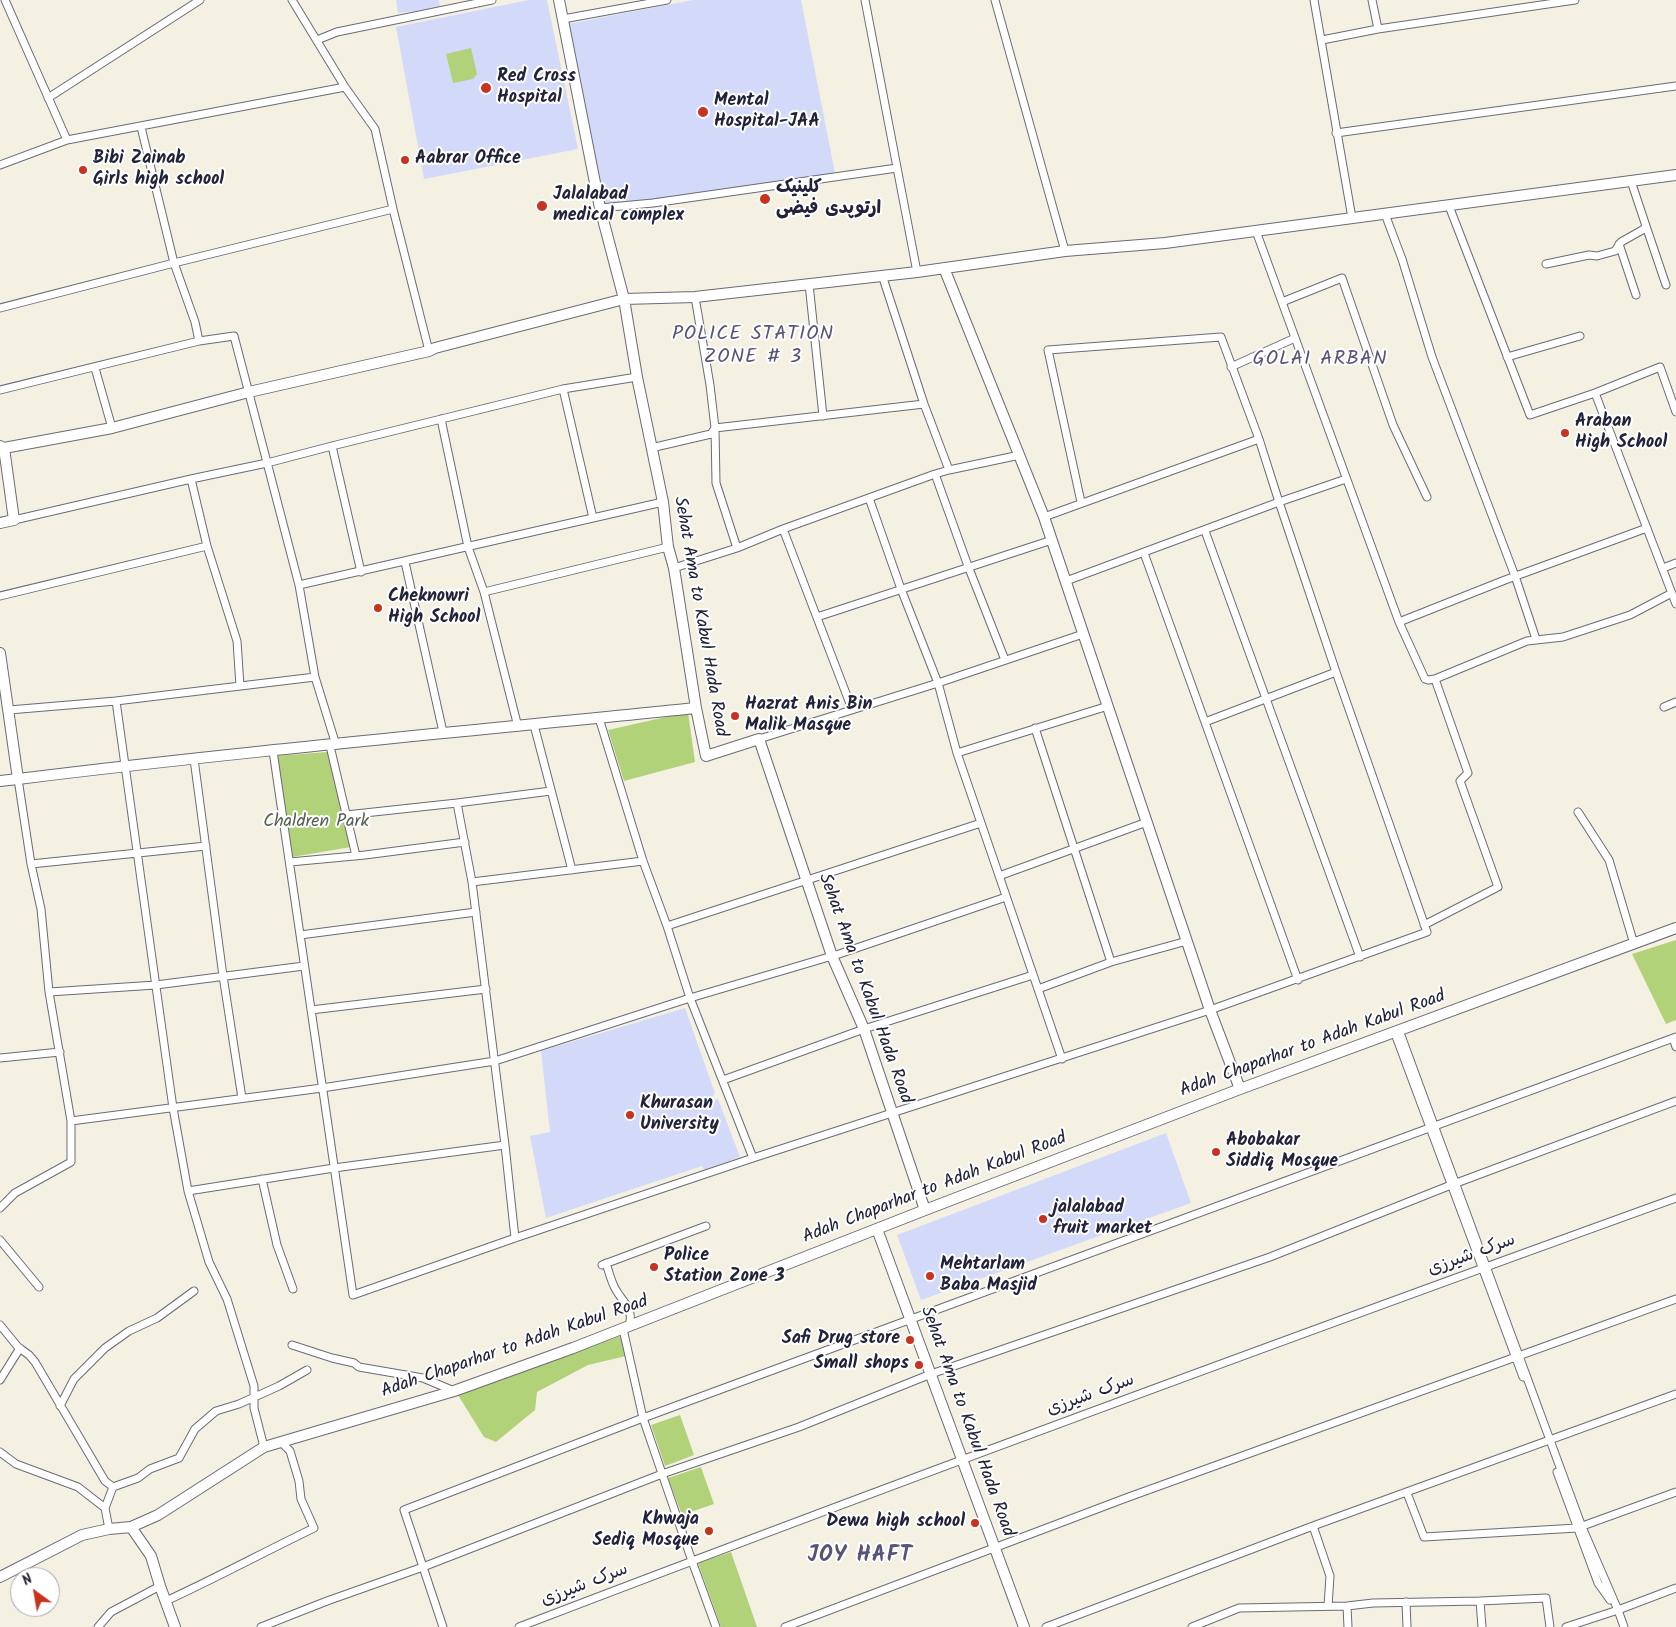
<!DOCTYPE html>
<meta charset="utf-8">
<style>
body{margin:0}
#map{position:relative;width:1676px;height:1627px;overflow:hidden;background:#f4f1e2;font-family:Kalam,sans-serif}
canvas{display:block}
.north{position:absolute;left:10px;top:1567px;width:50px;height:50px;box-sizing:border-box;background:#fff;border:1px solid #a7a7b1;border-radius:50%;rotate:328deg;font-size:14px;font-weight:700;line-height:20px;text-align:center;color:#22223b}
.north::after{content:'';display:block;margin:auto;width:18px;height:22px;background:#c8321e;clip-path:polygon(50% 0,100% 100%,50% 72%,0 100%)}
</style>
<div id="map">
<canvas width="1676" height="1627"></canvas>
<div class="north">N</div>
</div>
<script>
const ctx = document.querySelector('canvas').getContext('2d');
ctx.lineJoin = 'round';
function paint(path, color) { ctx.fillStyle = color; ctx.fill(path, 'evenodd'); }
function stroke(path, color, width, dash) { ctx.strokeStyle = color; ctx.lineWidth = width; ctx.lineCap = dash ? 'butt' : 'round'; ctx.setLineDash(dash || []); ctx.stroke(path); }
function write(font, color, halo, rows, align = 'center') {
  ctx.font = font + ' Kalam,"Playpen Sans Arabic",sans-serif'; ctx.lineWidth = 4; ctx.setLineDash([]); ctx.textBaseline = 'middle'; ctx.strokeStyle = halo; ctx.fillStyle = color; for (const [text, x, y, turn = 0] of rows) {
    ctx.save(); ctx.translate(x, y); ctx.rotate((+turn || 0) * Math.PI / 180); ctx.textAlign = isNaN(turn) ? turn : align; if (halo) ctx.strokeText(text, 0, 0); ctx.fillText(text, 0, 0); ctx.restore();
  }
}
paint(new Path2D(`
 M 396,0 L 439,0 L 440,8 L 398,13 Z
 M 529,0 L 547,0 L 578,149 L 424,179 L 396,27 Z
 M 693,0 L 801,0 L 835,173 L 600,208 L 568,24 Z
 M 685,1008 L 715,1093 L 709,1102 L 718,1099 L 740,1157 L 704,1170 L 702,1166 L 546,1218 L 530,1136 L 550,1132 L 541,1051 Z
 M 1166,1133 L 1191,1203 L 921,1300 L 897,1235 Z`), '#d3d9f9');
paint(new Path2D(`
 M 471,48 L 477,74 L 473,79 L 453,83 L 446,54 Z
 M 688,712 L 695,762 L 624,781 L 608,730 Z
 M 328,752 L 351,847 L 292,857 L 275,756 Z
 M 1676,940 L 1676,1020 L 1666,1024 L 1632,954 Z
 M 621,1336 L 626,1356 L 588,1365 L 537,1392 L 535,1410 L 496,1442 L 484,1437 L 458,1395 Z
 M 680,1415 L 694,1455 L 665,1466 L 651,1425 Z
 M 701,1467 L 714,1504 L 682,1515 L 668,1478 Z
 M 731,1552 L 757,1627 L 721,1627 L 698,1563 Z`), '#b2d279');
const street = new Path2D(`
 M 5,0 L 67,140
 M 292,0 L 345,87 L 375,129 L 393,209 L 429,351
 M 865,0 L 917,272
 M 995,0 L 1065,251
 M 1314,0 L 1352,218
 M 1372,0 L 1378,29
 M 563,19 L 667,0
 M 317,40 L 337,32 L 492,0
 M 1322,40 L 1378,29 L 1575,0
 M 48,98 L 200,0
 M 141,127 L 174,263 L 195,322 L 199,341
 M 1336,133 L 1676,86
 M 0,165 L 67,140 L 345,87
 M 1449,206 L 1530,415 L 1595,393 L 1660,367 L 1676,412
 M 600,208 L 653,203 L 897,168
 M 1385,214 L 1402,259 L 1432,357 L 1515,576 L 1536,639
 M 1646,226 L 1666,285
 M 1256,231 L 1399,622 L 1425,679 L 1428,680 L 1435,679 L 1527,641 L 1563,637 L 1630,615 L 1672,593
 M 1619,244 L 1636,295
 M 1546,264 L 1589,255 L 1597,256 L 1615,251 L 1621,242 L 1644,229 L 1646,226 L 1631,181
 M 882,275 L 924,404 L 949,470
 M 809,284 L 823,416
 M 695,297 L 710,385 L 715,428 L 716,483 L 737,548
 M 1282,302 L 1342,278 L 1393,425 L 1427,497
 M 0,308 L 174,263 L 393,209
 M 1507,357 L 1580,336
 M 1231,367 L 1295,338
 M 95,368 L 112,428
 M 563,389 L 593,518
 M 0,390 L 199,341 L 234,336 L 299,585 L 315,677 L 336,745
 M 1595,393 L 1676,604
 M 441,419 L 468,547 L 484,592 L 518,727
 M 332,446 L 361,572
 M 651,448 L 711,434 L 715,428 L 924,404
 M 935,474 L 968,566 L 1005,660
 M 191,479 L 207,546 L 237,641 L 240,686
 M 869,498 L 901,589 L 938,683 L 957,753 L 1062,1059
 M 1044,517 L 1259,439
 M 14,520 L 191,479 L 267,463 L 332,446 L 563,389 L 637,377
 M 783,529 L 852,709
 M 1205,531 L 1360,957
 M 1144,553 L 1298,980
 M 405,562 L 443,732
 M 674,568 L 737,548 L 783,529 L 935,474 L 949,470 L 1020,455
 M 1663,568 L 1676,563
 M 1066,581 L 1279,502 L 1346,479
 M 299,585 L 663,502
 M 484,592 L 668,547
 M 0,596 L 207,546
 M 817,617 L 1052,540
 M 1399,622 L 1505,580 L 1647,528
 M 116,701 L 173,1108 L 188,1191 L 209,1262 L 227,1299 L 254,1386 L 254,1408 L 264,1447
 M 1664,707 L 1676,702
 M 9,710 L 116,701 L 315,677
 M 599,718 L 643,861 L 667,926 L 690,998 L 753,1158
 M 1205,722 L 1336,672
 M 534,725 L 572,870
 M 1035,728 L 1111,962
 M 759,739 L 938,683 L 1083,634
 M 330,746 L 356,856
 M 273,751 L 353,1295 L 515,1238 L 753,1158 L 1210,1010 L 1427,932 L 1336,672 L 1279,502 L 1259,439 L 1221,337 L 1048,350 L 1081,502
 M 957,753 L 1108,706
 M 194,759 L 223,976 L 242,1098
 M 18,779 L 31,864 L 41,909 L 49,992 L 71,1121 L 322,1088 L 495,1061 L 690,998 L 839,954 L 1006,897
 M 457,803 L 472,882 L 505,1145 L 515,1238
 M 1578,812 L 1609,860 L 1634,944
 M 346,815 L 457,803 L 551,791
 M 290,862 L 365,855 L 465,842
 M 31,864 L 206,846
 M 999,876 L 1147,822
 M 472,882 L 643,861
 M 1424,925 L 1498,887 L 1460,781 L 1468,773 L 1435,679
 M 667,926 L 981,823
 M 300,935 L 476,912
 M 1038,989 L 1111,962 L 1187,941
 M 49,992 L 156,985 L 304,966
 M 311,1010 L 486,989
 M 1399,1030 L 1582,1527 L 1618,1610 L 1624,1627
 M 1394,1031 L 1523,1377
 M 1673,1038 L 1676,1047
 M 0,1058 L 60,1052
 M 723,1080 L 864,1029 L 1033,975
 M 262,1179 L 277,1245 L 293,1289
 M 188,1191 L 334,1168 L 505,1145
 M 0,1208 L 15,1193 L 71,1162 L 71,1121
 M 0,1240 L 39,1287
 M 606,1263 C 609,1272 611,1282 616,1290 C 624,1304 634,1308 629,1327
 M 602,1265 L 706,1226
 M 0,1325 L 18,1347 L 29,1355 L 35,1362 L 105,1481 L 113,1487 L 105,1508
 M 623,1329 L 643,1418 L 692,1561 L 716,1627
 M 292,1345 L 332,1358 L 354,1363 L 359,1367 L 423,1378 L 454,1391
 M 0,1380 L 20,1348
 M 60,1406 L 74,1379 L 105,1348 L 129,1331 L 157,1318 L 194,1291
 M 0,1452 L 16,1464 L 78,1487 L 105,1508 L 109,1529
 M 1557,1472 L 1598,1583 L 1610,1600
 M 113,1487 L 138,1478 L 150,1469 L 179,1458 L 195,1429 L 216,1411 L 239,1404 L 279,1386 L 307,1370
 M 1407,1493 L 1424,1537 L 1577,1528 L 1676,1492
 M 1313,1526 L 1330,1576 L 1328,1606
 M 166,1601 C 216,1578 264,1552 314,1528 L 301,1499 L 299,1481 L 290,1451 L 281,1442
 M 1480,1601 L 1482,1627
 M 1406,1602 L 1407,1627
 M 1347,1606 L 1348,1627
 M 98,1627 L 111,1612 L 160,1586
 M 261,1627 L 327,1601 L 423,1567 L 662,1474 L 799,1427 L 931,1374 L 1270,1257 L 1451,1185 L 1676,1101
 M 443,1627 L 404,1510 L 643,1418 L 1676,1037
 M 519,1627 C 903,1480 1289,1338 1676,1198
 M 785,1627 L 1126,1498 L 1676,1299
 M 1046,1627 L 1313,1526 L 1676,1394
 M 1192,1627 L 1239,1608 L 1347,1606 L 1373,1603 L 1480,1601 L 1546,1598 L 1550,1627
 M 1566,1627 L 1618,1610 L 1676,1588`);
const secondary = new Path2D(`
 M 559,0 L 600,208 L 624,299 L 637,377 L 663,502 L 668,547 L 674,568 L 696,708 L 706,756 L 759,739 L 832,956 L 864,1029 L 925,1210
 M 944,268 L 1044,517 L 1210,1010 L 1240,1089
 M 0,446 L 4,448 L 112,428 L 249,392 L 429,351 L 435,348 L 624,299 L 695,297 L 917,272 L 1065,251 L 1165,243 L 1676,175
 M 0,523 L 14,520 L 4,448
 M 0,653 L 18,779 L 0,781
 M 18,779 C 243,751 470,731 696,708
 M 877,1229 L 1024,1627
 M 131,1527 L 158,1515 L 264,1447 L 454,1391 L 573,1348 L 925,1210 L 1240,1089 L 1676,928
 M 0,1577 L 82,1535 L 109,1529 L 131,1527 L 151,1556 L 160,1586 L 175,1627`);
stroke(street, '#6c6a75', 9);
stroke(secondary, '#6c6a75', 12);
stroke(street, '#fff', 7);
stroke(secondary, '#fff', 10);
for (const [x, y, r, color] of [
 [486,88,6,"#c8321e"],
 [703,112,6,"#c8321e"],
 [405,160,5,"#c8321e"],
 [83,170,5,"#c8321e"],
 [765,199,6,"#c8321e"],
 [542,206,6,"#c8321e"],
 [1565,433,5,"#c8321e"],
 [378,608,5,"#c8321e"],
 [735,716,5,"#c8321e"],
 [630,1115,5,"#c8321e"],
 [1216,1152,5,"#c8321e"],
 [1043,1219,5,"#c8321e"],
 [654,1267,5,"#c8321e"],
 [930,1276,5,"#c8321e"],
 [910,1340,5,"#c8321e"],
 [919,1365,5,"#c8321e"],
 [975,1523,5,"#c8321e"],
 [709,1531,5,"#c8321e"]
]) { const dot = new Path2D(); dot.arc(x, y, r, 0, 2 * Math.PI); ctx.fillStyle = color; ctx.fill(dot); stroke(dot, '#fff', 2); }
write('bold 18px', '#22223b', '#fff', [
 ["Red Cross",497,78],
 ["Hospital",497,99],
 ["Mental",714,102],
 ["Hospital-JAA",714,123],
 ["Bibi Zainab",93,160],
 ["Girls high school",93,181],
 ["Aabrar Office",415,160],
 ["کلینیک",776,189],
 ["ارتوپدی فیضی",776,210],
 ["Jalalabad",553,196],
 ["medical complex",553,217],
 ["Araban",1575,423],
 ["High School",1575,444],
 ["Cheknowri",388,598],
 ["High School",388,619],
 ["Hazrat Anis Bin",745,706],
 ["Malik Masque",745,727],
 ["Khurasan",640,1105],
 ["University",640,1126],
 ["Abobakar",1226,1142],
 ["Siddiq Mosque",1226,1163],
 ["jalalabad",1053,1209],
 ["fruit market",1053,1230],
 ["Police",664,1257],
 ["Station Zone 3",664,1278],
 ["Mehtarlam",940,1266],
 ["Baba Masjid",940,1287],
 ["Safi Drug store",900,1340,"right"],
 ["Small shops",909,1365,"right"],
 ["Khwaja",699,1521,"right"],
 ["Sediq Mosque",699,1542,"right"],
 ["Dewa high school",965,1523,"right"]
], 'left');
write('18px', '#22223b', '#fff', [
 ["Sehat Ama to Kabul Hada Road",699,617,80],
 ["Sehat Ama to Kabul Hada Road",864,989,70],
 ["Adah Chaparhar to Adah Kabul Road",1313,1045,-20],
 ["Adah Chaparhar to Adah Kabul Road",935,1189,-21],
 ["سرک شیرزی",1472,1256,-20],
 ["Adah Chaparhar to Adah Kabul Road",515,1348,-19],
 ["سرک شیرزی",1091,1396,-20],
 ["Sehat Ama to Kabul Hada Road",966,1422,70],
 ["سرک شیرزی",585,1586,-21]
]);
write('18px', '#546051', '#fff', [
 ["Chaldren Park",316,823]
]);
ctx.letterSpacing = '1px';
write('20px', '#595379', '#fff', [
 ["POLICE STATION",753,336],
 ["ZONE # 3",753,359],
 ["GOLAI ARBAN",1320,361]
]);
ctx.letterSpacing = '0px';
ctx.letterSpacing = '1px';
write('bold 22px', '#595379', '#fff', [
 ["JOY HAFT",860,1557]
]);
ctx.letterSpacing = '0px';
</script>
